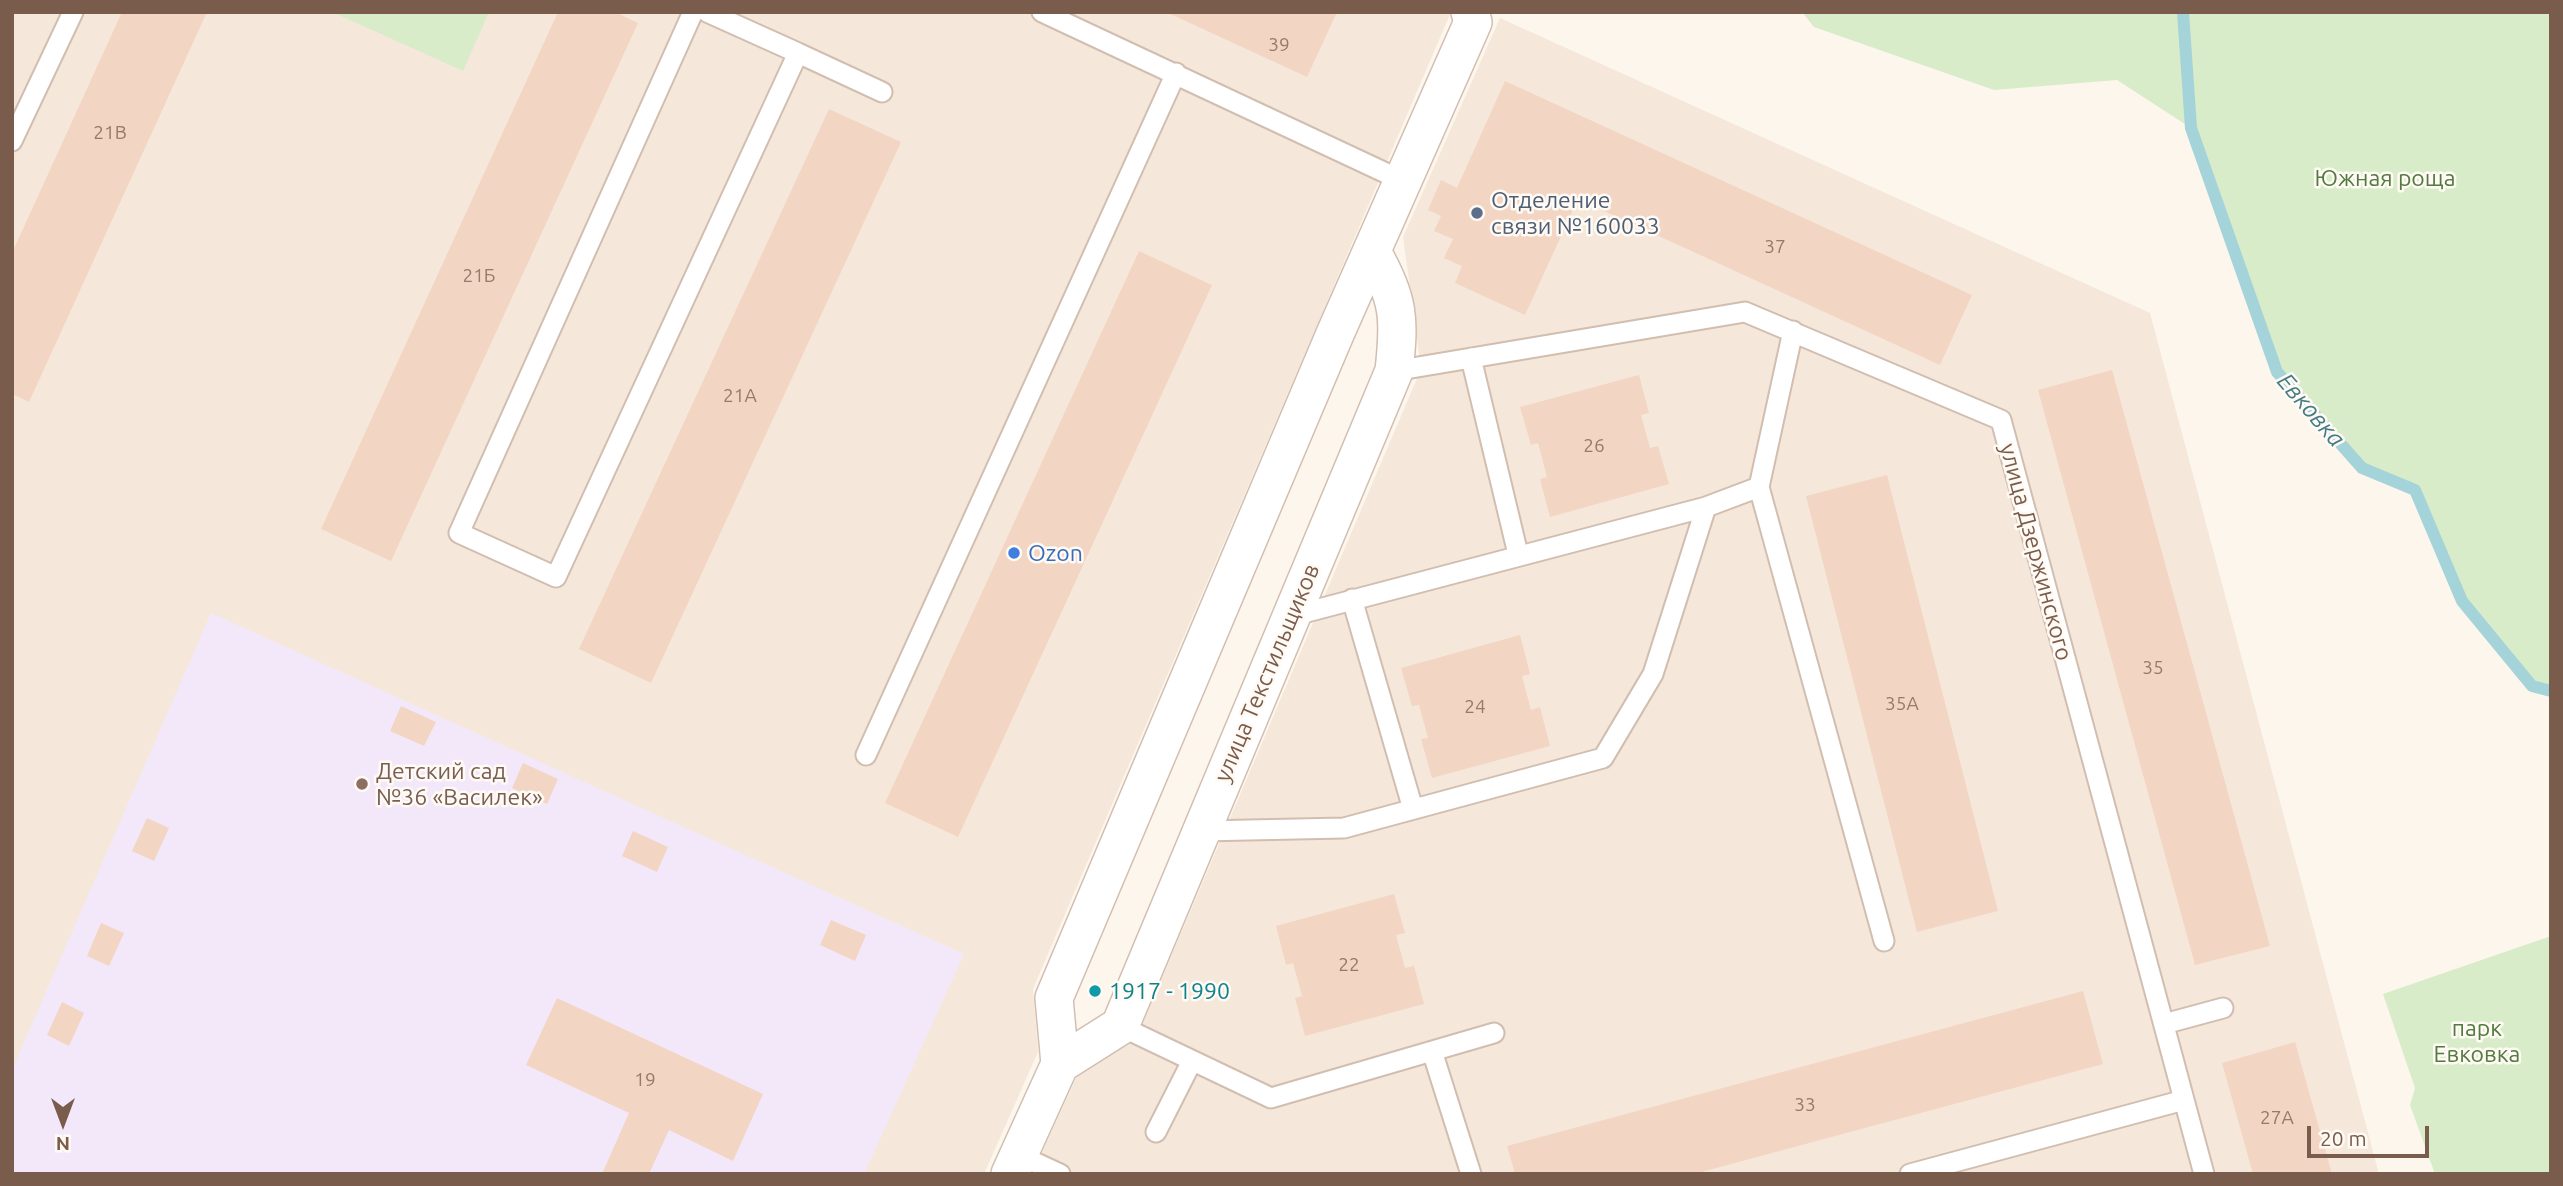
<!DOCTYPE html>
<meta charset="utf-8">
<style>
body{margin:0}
#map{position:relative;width:2563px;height:1186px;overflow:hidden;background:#fdf6ec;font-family:Ubuntu,sans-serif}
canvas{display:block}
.frame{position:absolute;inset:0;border:14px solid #7a5c4d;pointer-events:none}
.north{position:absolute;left:28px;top:1088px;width:70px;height:70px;-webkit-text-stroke:5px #fffaf3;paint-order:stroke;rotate:180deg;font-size:19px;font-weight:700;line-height:28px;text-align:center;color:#7a5c4d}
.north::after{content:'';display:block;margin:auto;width:24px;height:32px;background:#7a5c4d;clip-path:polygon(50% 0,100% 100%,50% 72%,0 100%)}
.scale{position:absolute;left:2307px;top:1126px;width:122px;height:32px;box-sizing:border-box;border:4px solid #7a5c4d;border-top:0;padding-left:9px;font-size:21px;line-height:24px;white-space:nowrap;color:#7a5c4d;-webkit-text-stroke:5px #fffaf3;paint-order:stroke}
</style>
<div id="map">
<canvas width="2563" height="1186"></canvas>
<div class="frame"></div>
<div class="north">N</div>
<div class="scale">20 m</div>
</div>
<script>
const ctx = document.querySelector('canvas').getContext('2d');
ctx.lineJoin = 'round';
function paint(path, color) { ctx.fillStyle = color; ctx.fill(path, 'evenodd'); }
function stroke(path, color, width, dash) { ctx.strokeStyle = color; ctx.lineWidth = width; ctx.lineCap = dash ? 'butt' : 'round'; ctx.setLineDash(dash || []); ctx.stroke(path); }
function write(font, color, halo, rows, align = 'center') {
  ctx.font = font + ' Ubuntu,sans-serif'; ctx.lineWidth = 5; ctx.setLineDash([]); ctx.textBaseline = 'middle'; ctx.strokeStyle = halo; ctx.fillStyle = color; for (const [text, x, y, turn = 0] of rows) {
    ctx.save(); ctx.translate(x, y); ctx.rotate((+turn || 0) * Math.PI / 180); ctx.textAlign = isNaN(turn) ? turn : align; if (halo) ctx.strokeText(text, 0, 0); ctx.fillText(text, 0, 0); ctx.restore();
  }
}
paint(new Path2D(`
 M 12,12 L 1451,12 L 1033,989 L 1038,1052 L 984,1174 L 12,1174 Z
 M 1500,18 L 2150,313 L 2379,1174 L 1032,1174 L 1078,1074 L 1139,1032 L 1421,369 L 1403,237 Z`), '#f5e8da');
paint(new Path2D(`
 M 211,613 L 964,954 L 864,1174 L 12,1174 L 12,1070 Z`), '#f3e8fa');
paint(new Path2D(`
 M 332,12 L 489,12 L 463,71 Z
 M 1802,12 L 2551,12 L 2551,691 L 2532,686 L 2462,601 L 2415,490 L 2362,468 L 2277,372 L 2191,128 L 2117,80 L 1994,90 L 1814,27 Z
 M 2551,936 L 2551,1174 L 2435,1174 L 2410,1105 L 2415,1088 L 2383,994 Z`), '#d8ecc9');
stroke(new Path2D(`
 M 2183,12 L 2191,128 L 2277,372 L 2362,468 L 2415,490 L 2462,601 L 2532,686 L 2551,691`), '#a5d3da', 12);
paint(new Path2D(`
 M 122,12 L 207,12 L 29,402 L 12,394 L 12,253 Z
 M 558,12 L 615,12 L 638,23 L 391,561 L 321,529 Z
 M 1166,12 L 1337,12 L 1307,77 Z
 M 1505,81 L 1972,295 L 1940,365 L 1578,199 L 1525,315 L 1455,283 L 1462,266 L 1444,258 L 1453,239 L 1434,231 L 1441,216 L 1428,210 L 1441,180 L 1457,188 Z
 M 829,109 L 901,142 L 651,683 L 579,649 Z
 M 1139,251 L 1212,285 L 958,837 L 885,803 Z
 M 2112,370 L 2270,946 L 2195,965 L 2038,390 Z
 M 1639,375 L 1649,413 L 1641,415 L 1650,448 L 1658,446 L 1669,484 L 1550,517 L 1540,479 L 1547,477 L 1538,443 L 1531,445 L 1520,407 Z
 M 1887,475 L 1998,911 L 1917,932 L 1806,496 Z
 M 1520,635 L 1530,674 L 1522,676 L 1531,710 L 1540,707 L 1550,746 L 1432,778 L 1421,739 L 1428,738 L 1419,705 L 1412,706 L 1401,668 Z
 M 401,706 L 436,722 L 424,746 L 390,731 Z
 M 523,763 L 558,779 L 547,804 L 512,788 Z
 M 147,818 L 169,828 L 154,861 L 132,851 Z
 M 633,831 L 668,847 L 657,872 L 622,856 Z
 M 1394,894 L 1405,933 L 1396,935 L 1405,968 L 1414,966 L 1424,1004 L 1305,1036 L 1295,998 L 1302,996 L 1293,963 L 1286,965 L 1276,926 Z
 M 831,920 L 866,935 L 855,961 L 820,945 Z
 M 101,923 L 124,933 L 109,966 L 87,956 Z
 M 2083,991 L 2103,1064 L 1694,1174 L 1515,1174 L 1507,1146 Z
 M 557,998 L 763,1094 L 733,1161 L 669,1130 L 649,1174 L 602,1174 L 629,1113 L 526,1065 Z
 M 62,1002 L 84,1013 L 69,1046 L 47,1035 Z
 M 2295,1042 L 2332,1174 L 2253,1174 L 2222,1063 Z`), '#f3d5c3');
const service = new Path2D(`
 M 693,12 L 459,533 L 556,577 L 798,53 L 707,12
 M 1042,12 L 1403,181
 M 798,53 L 882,92
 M 12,141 L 73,12
 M 1793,331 L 1759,487 L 1884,941
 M 1471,358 L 1518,554
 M 1394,371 L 1745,312 L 2001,420 L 2204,1174
 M 1352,599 L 1413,809
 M 1292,616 L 1706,507 L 1759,487
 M 866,755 L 1176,73
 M 1201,831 L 1344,828 L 1603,758 L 1653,674 L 1706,507
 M 2164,1024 L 2223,1008
 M 1120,1026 L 1271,1098 L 1494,1033
 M 1432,1051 L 1471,1174
 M 1156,1132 L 1192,1061
 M 1019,1155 L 1060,1174
 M 1910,1174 L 2184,1100`);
const minor = new Path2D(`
 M 1060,1064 L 1120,1026 L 1394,371 C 1400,318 1399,299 1372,252
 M 1010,1174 L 1060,1064 L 1054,998 L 1335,334 L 1473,22 L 1470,12`);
stroke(service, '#d1beb0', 23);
stroke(minor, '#d1beb0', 40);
stroke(service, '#fff', 19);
stroke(minor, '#fff', 37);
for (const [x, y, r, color] of [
 [1477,213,7,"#5c6f8a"],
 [1014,553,7,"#3f7fe0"],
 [362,784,7,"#8d6e63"],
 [1095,991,7,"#0f9aa8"]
]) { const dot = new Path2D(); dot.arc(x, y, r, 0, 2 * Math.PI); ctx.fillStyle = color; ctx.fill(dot); stroke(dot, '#fffaf3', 2.5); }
write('19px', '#987a6a', null, [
 ["39",1279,45],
 ["21В",110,133],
 ["37",1775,247],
 ["21Б",479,276],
 ["21А",740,396],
 ["26",1594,446],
 ["35",2153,668],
 ["35А",1902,704],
 ["24",1475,707],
 ["22",1349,965],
 ["19",645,1080],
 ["33",1805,1105],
 ["27А",2277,1118]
]);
write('23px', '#537a41', '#fffaf3', [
 ["Южная роща",2385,178],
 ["парк",2477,1028],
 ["Евковка",2477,1054]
]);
write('23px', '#4e5e75', '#fffaf3', [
 ["Отделение",1491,200],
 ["связи №160033",1491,226]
], 'left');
write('23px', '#7a5c4d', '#fffaf3', [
 ["улица Дзержинского",2036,552,75],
 ["улица Текстильщиков",1267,673,-67]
]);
write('23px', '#366cbe', '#fffaf3', [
 ["Ozon",1028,553]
], 'left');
write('23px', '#785e54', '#fffaf3', [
 ["Детский сад",376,771],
 ["№36 «Василек»",376,797]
], 'left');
write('23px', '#0d838f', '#fffaf3', [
 ["1917 - 1990",1109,991]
], 'left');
write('italic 24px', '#437c86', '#fffaf3', [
 ["Евковка",2311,410,49]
]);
</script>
